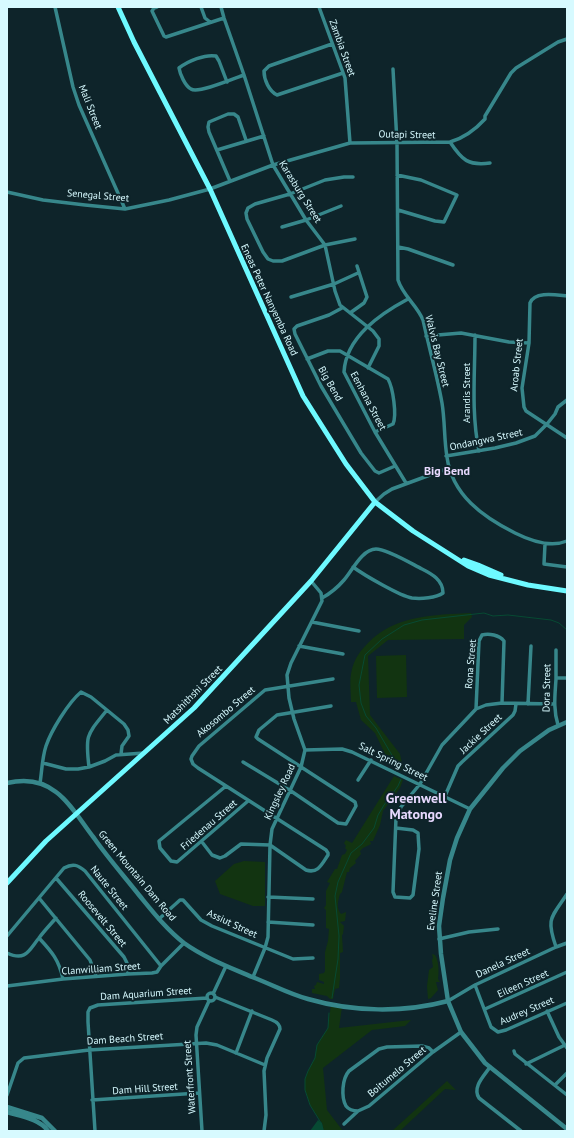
<!DOCTYPE html>
<style>
body{margin:0}
#map{position:relative;width:574px;height:1138px;overflow:hidden;background:#0e242a;font-family:"PT Sans",sans-serif}
canvas{display:block}
.frame{position:absolute;inset:0;border:8px solid #d7faff;pointer-events:none}
</style>
<div id="map">
<canvas width="574" height="1138"></canvas>
<div class="frame"></div>
</div>
<script>
const ctx = document.querySelector('canvas').getContext('2d');
ctx.lineJoin = 'round';
function paint(path, color) { ctx.fillStyle = color; ctx.fill(path, 'evenodd'); }
function stroke(path, color, width, dash) { ctx.strokeStyle = color; ctx.lineWidth = width; ctx.lineCap = dash ? 'butt' : 'round'; ctx.setLineDash(dash || []); ctx.stroke(path); }
function write(font, color, halo, rows, align = 'center') {
  ctx.font = font + ' "PT Sans",sans-serif'; ctx.lineWidth = 4; ctx.setLineDash([]); ctx.textBaseline = 'middle'; ctx.strokeStyle = halo; ctx.fillStyle = color; for (const [text, x, y, turn = 0] of rows) {
    ctx.save(); ctx.translate(x, y); ctx.rotate((+turn || 0) * Math.PI / 180); ctx.textAlign = isNaN(turn) ? turn : align; if (halo) ctx.strokeText(text, 0, 0); ctx.fillText(text, 0, 0); ctx.restore();
  }
}
paint(new Path2D(`
 M 471,613 L 472,617 L 464,625 L 464,639 L 388,640 L 368,656 L 370,715 L 400,754 L 403,768 L 411,772 L 410,775 L 388,764 L 385,754 L 375,733 L 361,720 L 356,702 L 351,702 C 351,691 349,680 352,669 C 355,658 360,651 368,643 C 395,615 434,615 471,613 Z
 M 406,655 L 407,697 L 377,698 L 376,656 Z
 M 394,776 L 403,780 L 400,788 L 383,811 L 380,825 L 373,841 L 370,841 L 371,844 L 363,848 L 360,851 L 361,854 L 355,861 L 356,863 L 350,868 L 349,872 L 347,872 L 342,892 L 340,894 C 338,901 336,908 341,914 L 346,912 L 345,921 L 340,922 L 344,926 L 343,934 L 342,935 L 343,952 L 340,953 L 340,978 L 339,988 L 335,989 L 333,999 L 330,999 L 327,996 L 312,993 L 312,989 L 315,989 L 314,986 L 316,985 L 317,982 L 324,984 L 324,982 L 319,980 L 319,974 L 324,973 L 325,971 L 325,952 L 328,941 L 329,929 L 326,928 L 326,910 L 324,908 L 326,905 L 326,891 L 330,883 L 327,882 L 335,869 L 337,869 L 342,855 L 345,854 L 347,850 L 345,848 L 346,846 L 344,843 L 346,840 L 352,843 Z
 M 244,861 L 265,862 L 265,906 L 253,906 L 220,894 L 215,881 L 234,864 Z
 M 432,954 L 435,955 C 439,961 439,972 438,979 L 440,982 L 436,982 L 438,990 L 431,998 L 428,999 L 427,986 L 429,970 L 433,967 L 432,960 L 433,958 Z
 M 331,1004 L 342,1007 L 339,1028 L 411,1020 L 405,1026 L 372,1030 L 323,1068 L 327,1110 L 343,1131 L 324,1131 L 322,1123 L 310,1105 L 305,1090 L 305,1079 L 308,1071 L 315,1058 L 317,1045 L 328,1028 Z
 M 447,1081 L 456,1090 L 445,1089 L 400,1131 L 392,1131 Z`), '#123411');
paint(new Path2D(`
 M 318,1120 L 322,1123 L 324,1131 L 310,1131 Z`), '#074a33');
stroke(new Path2D(`
 M 400,769 L 376,728 L 366,716 L 361,703 L 359,685 L 365,655 L 382,639 L 404,625 L 422,620 L 484,613 L 493,616 L 508,615 L 551,620 L 559,623 L 567,630
 M 332,998 L 338,959 L 339,936 L 335,896 L 338,882 L 351,853 L 362,844 L 374,828 L 378,815 L 384,805 L 398,786 L 401,779
 M 321,1123 L 310,1105 L 305,1090 L 305,1079 L 308,1071 L 315,1058 L 317,1045 L 328,1028 L 329,1013`), '#074a33', 1);
stroke(new Path2D(`
 M 55,7 L 73,87 L 79,105 L 125,209
 M 157,7 L 154,8 L 152,11 L 164,36 L 166,37 L 224,18
 M 201,7 L 205,18 L 210,22
 M 221,7 L 224,18 L 244,75 L 273,165 L 306,220 L 325,245 L 335,291 L 340,305 L 373,331 L 379,339 L 379,346 L 368,368
 M 319,7 L 345,78 L 350,143
 M 332,44 L 269,66 L 264,71 C 264,80 269,91 277,95 L 343,73
 M 393,69 L 397,143 L 398,280 C 403,296 417,305 423,320 C 429,348 437,375 442,403 C 445,421 444,440 447,457 C 452,495 483,517 515,533 C 531,541 550,548 567,541
 M 227,82 L 219,61 L 216,56 C 205,54 188,61 179,68 C 180,74 185,86 191,89 C 198,94 235,78 244,75
 M 450,142 C 462,160 468,166 490,163
 M 217,150 L 264,136
 M 397,175 L 421,180 L 457,195 L 444,222 L 435,221 L 398,210
 M 353,177 L 344,177 L 325,180 L 290,194 L 255,204 L 248,208 L 246,213 L 247,219 L 263,252 L 268,259 L 273,261 L 282,261 L 325,245 L 355,239
 M 230,181 L 209,132 L 208,127 L 209,122 L 228,114 L 234,114 L 238,117 L 246,140
 M 7,192 L 43,200 L 85,205 L 125,209 L 169,200 L 210,189 L 273,165 L 350,143 L 450,142 C 464,138 475,130 485,119 L 485,116 L 511,73 L 516,68 L 558,42 L 567,39
 M 282,227 L 306,220 L 341,206
 M 398,247 L 408,249 L 453,265
 M 567,296 C 556,295 535,291 530,303 L 529,343 L 522,388 L 524,407 L 526,411 L 567,438
 M 291,297 L 334,284 L 358,273
 M 342,308 L 329,315 L 297,326 L 294,329 L 295,334 L 321,386 L 361,453 L 375,471 L 379,473 L 395,466
 M 350,313 L 364,303 L 367,297 L 357,266
 M 475,335 C 475,373 471,413 479,451
 M 426,336 L 461,333 L 509,342 L 529,343
 M 307,359 L 328,351 L 340,351 L 388,379 C 393,388 397,415 393,424 L 375,432
 M 446,456 L 495,448 L 516,443 L 535,436 L 547,424 L 555,414 L 558,407 L 567,400
 M 406,483 L 375,432 L 344,372 C 346,337 380,314 408,299
 M 375,502 L 384,494 L 392,489 L 449,468
 M 545,544 L 544,564 L 567,567
 M 322,598 C 331,593 338,587 344,580 C 352,571 362,549 376,549 C 387,549 412,564 422,569 C 432,574 443,580 443,593 C 436,598 421,599 412,598 C 400,596 364,575 353,567
 M 312,622 L 359,631
 M 299,646 L 343,654
 M 556,650 C 556,660 556,669 556,679 C 555,695 553,709 558,725
 M 556,678 L 567,678
 M 528,704 L 531,646
 M 476,709 L 479,641 L 482,635 C 489,633 499,635 504,641 L 502,703
 M 305,750 L 342,749 L 352,752 L 470,809
 M 243,762 L 291,791 L 338,823 L 346,824 L 356,806 L 355,802 L 258,739 L 256,737 L 259,730 L 277,715 L 331,706
 M 43,763 L 66,769 L 78,769 L 89,767 L 105,761 L 116,755 L 144,753
 M 89,767 C 85,734 87,735 107,710
 M 358,780 L 371,760
 M 40,783 C 42,771 42,758 46,746 C 51,731 68,703 81,692 L 91,697 L 124,724 L 128,730 L 129,736 L 122,746 L 121,754
 M 226,786 L 159,841 L 160,848 L 171,861 L 177,862 L 248,801
 M 445,796 L 458,766 L 462,762 L 513,715 L 515,711 L 516,704
 M 396,828 L 413,830 L 418,833 L 419,849 L 413,895 L 410,898 L 395,897 L 393,892 L 396,818 L 401,807 L 420,784 L 442,745 L 476,709 L 486,705 L 502,703 L 554,704
 M 202,842 L 212,855 L 220,858 L 225,856 L 241,844 L 270,845 L 306,870 C 318,874 322,864 328,855 L 328,853 L 326,850 L 198,768 L 193,764 L 191,759 L 192,756 L 199,746 L 265,690 L 333,679
 M 56,878 L 124,957 L 127,963 L 128,974
 M 268,897 L 313,899
 M 39,898 L 90,960 L 96,976
 M 159,919 L 180,900 L 183,900 L 201,920 L 212,926 L 293,959 L 313,958
 M 268,922 L 313,925
 M 7,936 L 64,868 C 73,863 78,865 85,871 L 161,966
 M 39,938 C 52,952 59,960 63,979
 M 439,939 L 469,932 L 498,929
 M 556,947 C 546,918 551,918 567,894
 M 7,953 C 26,962 29,950 39,938 C 44,931 50,925 56,918
 M 253,977 L 265,948 L 268,937 L 270,845 L 272,829 L 301,767 L 305,750 L 294,719 L 289,698 L 287,675 L 291,663 L 322,601 L 321,593 L 311,581
 M 475,985 L 491,1027 L 498,1032 L 506,1030 L 567,1003
 M 7,986 L 63,979 L 128,974 L 152,973 L 157,972 L 161,966 L 184,943
 M207 997a4 4 0 1 1 8 0a4 4 0 1 1-8 0Z
 M 213,994 L 226,966
 M 215,997 L 272,1020 C 277,1022 280,1024 280,1029 L 267,1058 L 264,1071 L 266,1115 L 264,1131
 M 448,1001 L 475,985 L 556,947 L 567,943
 M 485,1009 L 567,972
 M 547,1011 L 559,1037 L 567,1048
 M 514,1051 L 515,1054 L 567,1095
 M 236,1053 L 252,1011
 M 526,1064 L 565,1045
 M 490,1067 C 484,1076 472,1087 479,1098 L 521,1131
 M 555,1085 L 567,1073
 M 7,1095 L 18,1063 L 24,1058 L 89,1050 L 206,1043 L 217,1045 L 265,1065
 M 92,1100 L 199,1093
 M 358,1111 C 354,1111 349,1110 346,1106 C 341,1097 342,1079 349,1071 L 379,1049 L 387,1047 L 422,1046 L 429,1048 L 433,1052
 M 344,1124 L 358,1111 L 369,1106 L 433,1052 L 461,1032
 M 95,1131 L 88,1022 L 88,1012 L 90,1008 L 98,1005 L 207,998
 M 202,1131 L 196,1035 L 197,1027 L 209,1001`), '#37878b', 3.5);
stroke(new Path2D(`
 M 567,722 L 549,730 L 520,751 L 503,768 L 470,809 L 457,838 L 450,860 L 443,898 L 439,926 L 441,954 L 448,1001 L 461,1032 L 485,1063 L 567,1129
 M 7,783 C 24,779 41,780 56,792 C 71,803 82,823 94,838 C 108,858 124,876 139,895 C 153,912 167,930 184,943 C 205,958 229,967 252,977 C 271,984 289,994 308,999 C 353,1012 403,1013 448,1001
 M 7,1107 L 42,1118 L 55,1131
 M 7,1112 C 20,1116 40,1119 48,1131`), '#37878b', 4.5);
stroke(new Path2D(`
 M 118,7 L 134,42 L 210,189 L 303,396 L 346,464 L 375,502 L 413,531 L 468,566 L 489,575 L 528,585 L 567,591
 M 464,560 L 478,565 L 501,575
 M 7,883 L 46,841 L 194,708 L 311,581 L 375,502`), '#6ef9ff', 5);
write('10px', '#d7faff', '#0e242a', [
 ["Zambia Street",342,48,70],
 ["Mali Street",90,107,68],
 ["Outapi Street",407,135,1],
 ["Karasburg Street",300,192,58],
 ["Senegal Street",98,196,5],
 ["Eneas Peter Nanyemba Road",269,300,65],
 ["Walvis Bay Street",437,351,76],
 ["Aroab Street",517,365,-84],
 ["Big Bend",330,384,60],
 ["Arandis Street",467,393,-90],
 ["Eenhana Street",368,401,62],
 ["Ondangwa Street",486,440,-12],
 ["Rona Street",471,664,-85],
 ["Dora Street",547,688,-89],
 ["Matshithshi Street",193,695,-45],
 ["Akosombo Street",226,712,-40],
 ["Jackie Street",481,734,-43],
 ["Salt Spring Street",393,762,26],
 ["Kingsley Road",280,792,-65],
 ["Friedenau Street",209,825,-41],
 ["Green Mountain Dam Road",137,876,50],
 ["Naute Street",109,888,51],
 ["Eveline Street",435,901,-82],
 ["Roosevelt Street",102,919,50],
 ["Assiut Street",232,924,25],
 ["Danela Street",503,963,-25],
 ["Clanwilliam Street",101,969,-4],
 ["Eileen Street",523,984,-24],
 ["Dam Aquarium Street",146,994,-4],
 ["Audrey Street",527,1011,-23],
 ["Dam Beach Street",125,1039,-4],
 ["Boitumelo Street",397,1072,-40],
 ["Waterfront Street",190,1077,-94],
 ["Dam Hill Street",145,1089,-4]
]);
write('bold 12px', '#e8d9ff', '#0e242a', [
 ["Big Bend",447,472]
]);
write('bold 14px', '#e8d9ff', '#0e242a', [
 ["Greenwell",416,799],
 ["Matongo",416,815]
]);
</script>
